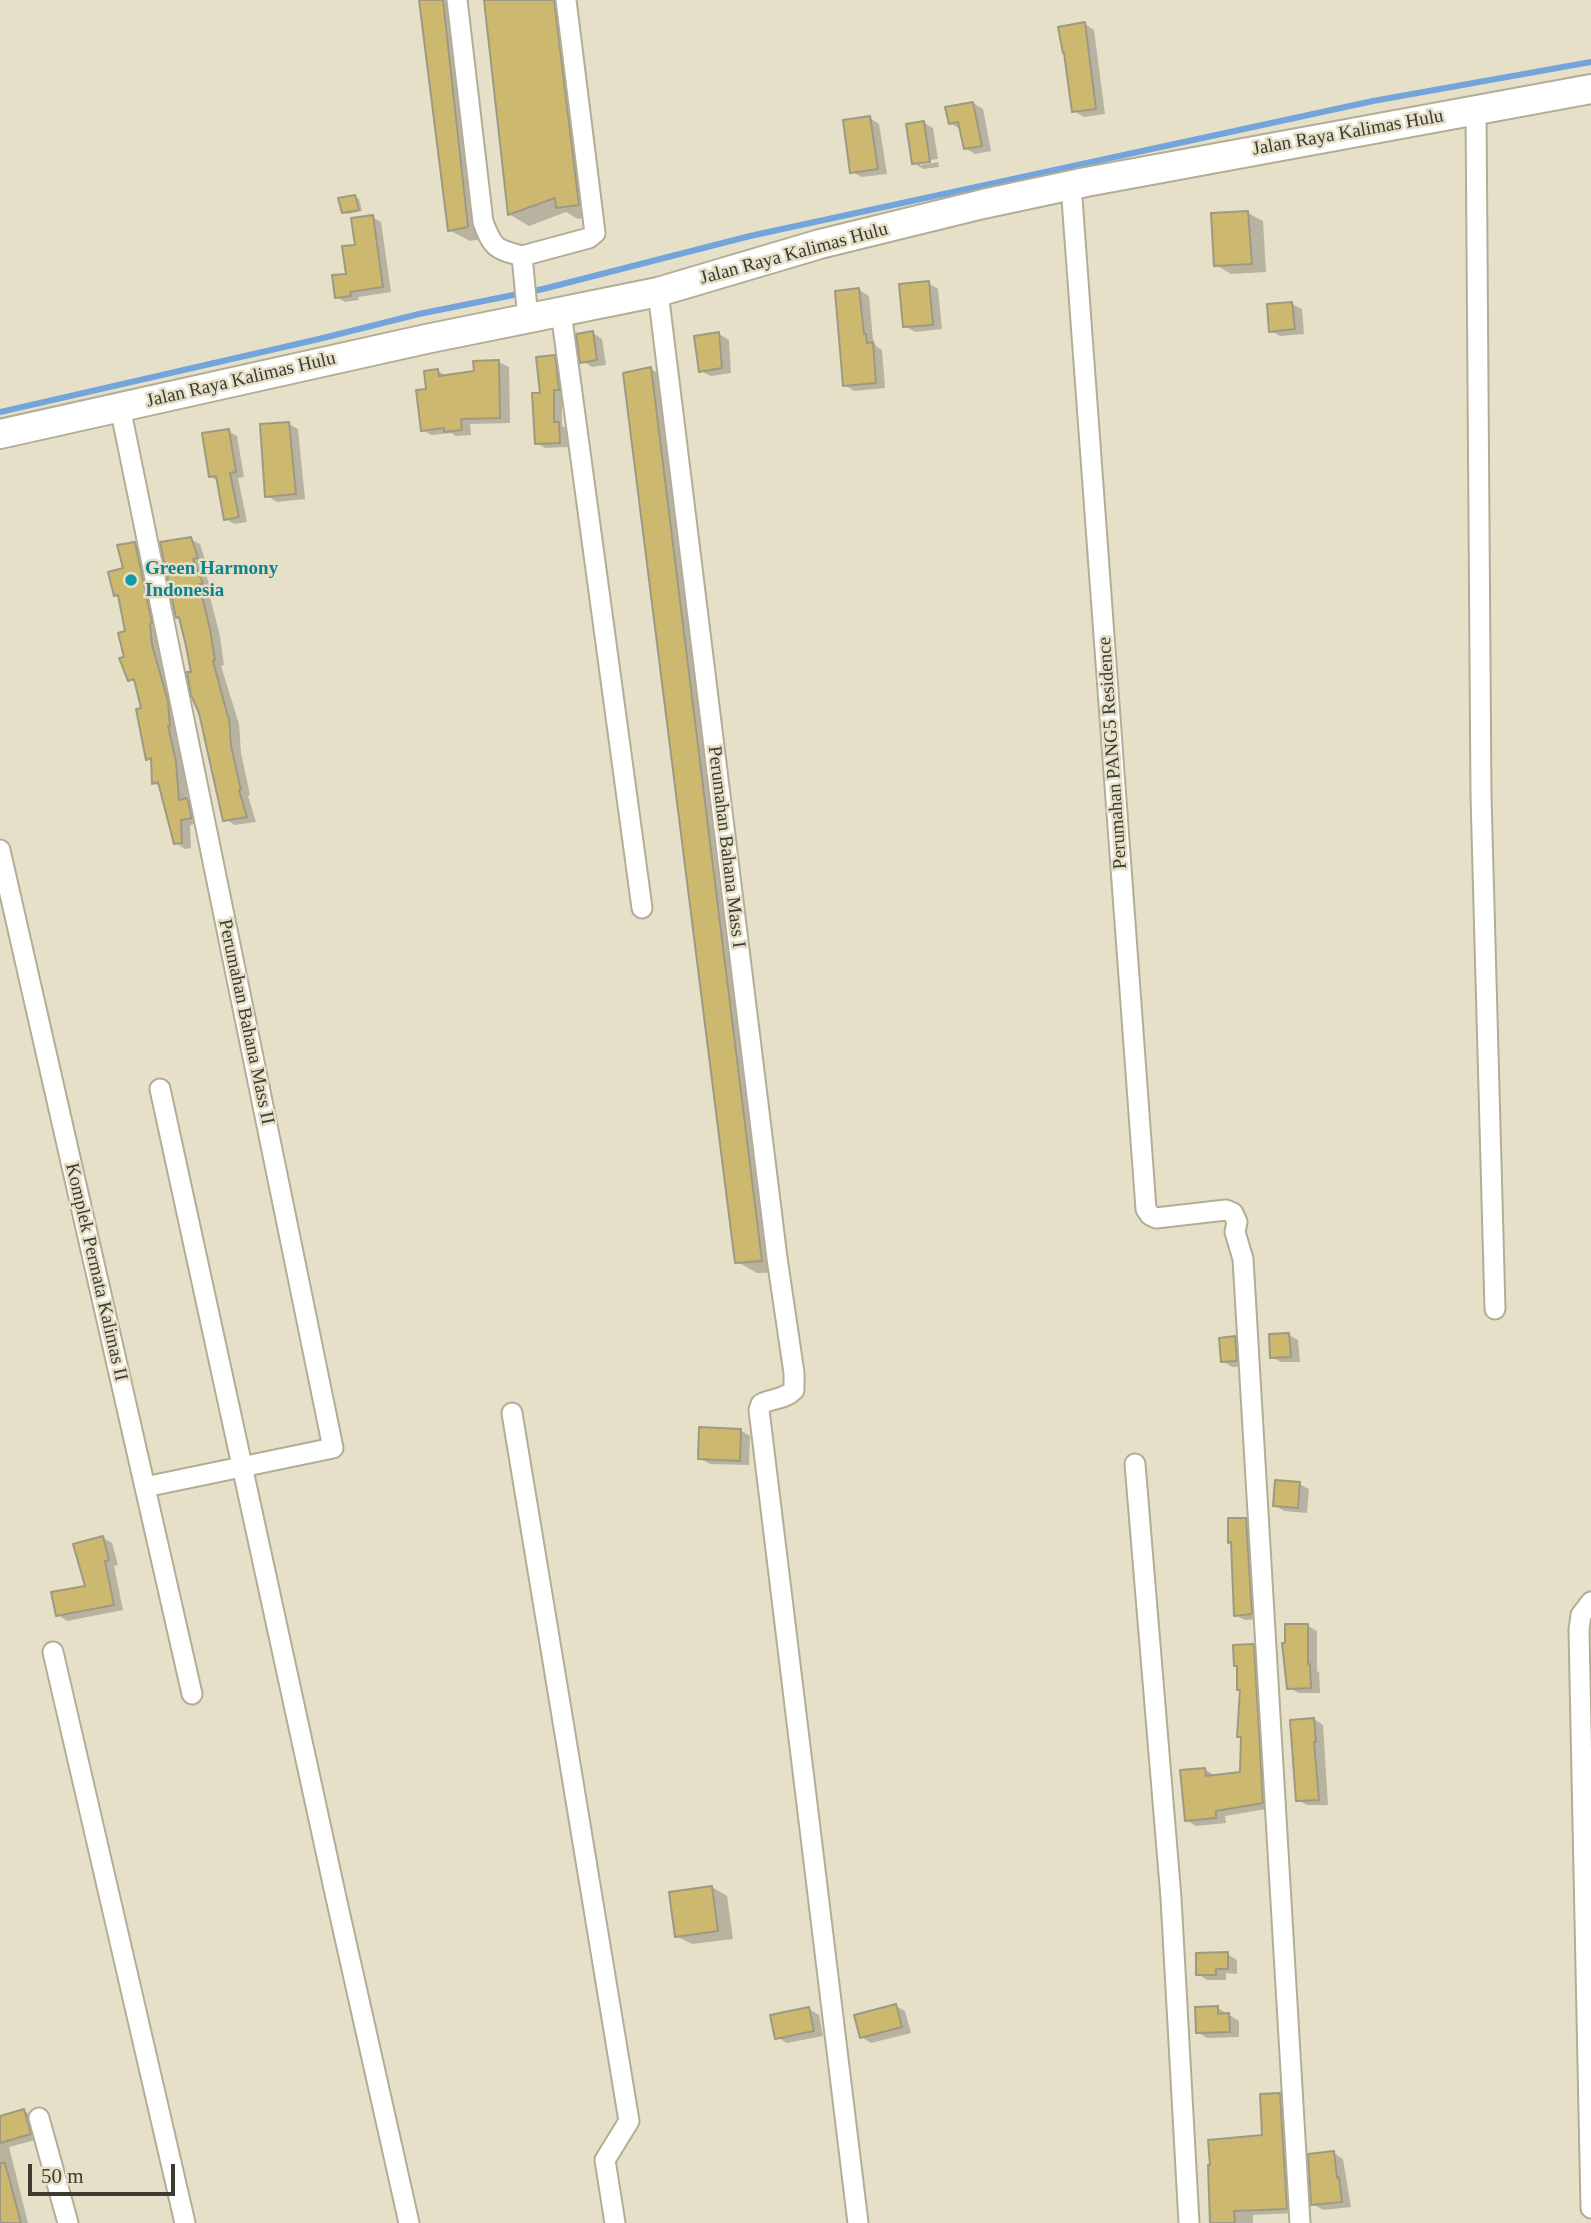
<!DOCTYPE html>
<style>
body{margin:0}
#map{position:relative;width:1591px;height:2223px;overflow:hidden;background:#e6e0c8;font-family:Georgia,serif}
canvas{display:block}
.scale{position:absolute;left:28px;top:2164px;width:147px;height:32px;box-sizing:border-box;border:4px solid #3d3a30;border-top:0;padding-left:9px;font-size:21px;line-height:24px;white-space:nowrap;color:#3d3a30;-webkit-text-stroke:5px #e6e0c8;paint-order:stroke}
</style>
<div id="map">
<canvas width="1591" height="2223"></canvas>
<div class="scale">50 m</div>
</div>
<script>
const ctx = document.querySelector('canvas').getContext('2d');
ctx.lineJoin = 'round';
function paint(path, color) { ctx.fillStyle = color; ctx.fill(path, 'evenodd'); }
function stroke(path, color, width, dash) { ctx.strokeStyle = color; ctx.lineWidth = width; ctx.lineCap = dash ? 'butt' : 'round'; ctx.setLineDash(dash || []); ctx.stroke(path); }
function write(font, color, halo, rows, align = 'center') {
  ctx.font = font + ' Georgia,serif'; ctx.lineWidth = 5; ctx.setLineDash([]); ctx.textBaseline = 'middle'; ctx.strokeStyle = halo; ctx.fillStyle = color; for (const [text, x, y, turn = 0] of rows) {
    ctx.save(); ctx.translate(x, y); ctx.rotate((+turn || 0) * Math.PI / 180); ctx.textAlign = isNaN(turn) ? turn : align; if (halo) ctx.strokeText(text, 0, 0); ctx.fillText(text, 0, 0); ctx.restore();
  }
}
paint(new Path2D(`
 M 421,0 L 462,0 L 488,238 L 470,241 L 449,230 Z
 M 486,0 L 572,0 L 599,216 L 578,219 L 566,212 L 529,226 L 509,214 Z
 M 1085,24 L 1094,30 L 1105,114 L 1084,117 L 1074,111 Z
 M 973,103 L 983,109 L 991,151 L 975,154 L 965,148 L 960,129 L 950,123 Z
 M 870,118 L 879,124 L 887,174 L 862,177 L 852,172 Z
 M 924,123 L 933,128 L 938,159 L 920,161 L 920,165 L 938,162 L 939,167 L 923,169 L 914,163 Z
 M 355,196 L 359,199 L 362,211 L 347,214 L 343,212 Z
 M 1248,213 L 1263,221 L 1266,272 L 1231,274 L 1216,265 Z
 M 372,217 L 381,222 L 391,292 L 358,297 L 359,300 L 345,302 L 336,297 L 348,275 L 357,247 Z
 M 928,283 L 938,289 L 942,329 L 915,332 L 905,326 Z
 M 859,290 L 869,296 L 873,340 L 876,346 L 882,350 L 885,388 L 854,391 L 845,385 Z
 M 1292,304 L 1302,309 L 1304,334 L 1280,336 L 1271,331 Z
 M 593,333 L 602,339 L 606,365 L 592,367 L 582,361 Z
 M 719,334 L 729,340 L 731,373 L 711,376 L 701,371 Z
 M 554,357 L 563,362 L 566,394 L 562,394 L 562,426 L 567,428 L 568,447 L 545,448 L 537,443 L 542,395 Z
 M 499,362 L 509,367 L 510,423 L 470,424 L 471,435 L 456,436 L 451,433 L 432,435 L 422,430 L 428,390 L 438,371 L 448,377 L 475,373 Z
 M 651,369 L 671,381 L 781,1272 L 757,1273 L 736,1261 Z
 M 289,424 L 298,429 L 305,499 L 277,502 L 267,496 Z
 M 228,431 L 237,436 L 244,477 L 238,478 L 247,522 L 234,524 L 226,519 L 218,481 L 210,476 Z
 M 190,539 L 200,544 L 206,563 L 202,564 L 211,589 L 208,589 L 220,636 L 224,665 L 221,666 L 239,724 L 241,753 L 250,795 L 248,796 L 256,822 L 235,825 L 225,819 L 180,618 L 177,617 Z
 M 135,544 L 145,550 L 185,768 L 188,800 L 197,805 L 200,823 L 190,825 L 191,848 L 185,849 L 176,843 L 161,787 L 153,783 L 152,761 L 148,758 L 143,709 L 137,684 L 130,679 L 126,658 L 127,633 L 120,597 L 116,595 Z
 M 1289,1335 L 1298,1340 L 1300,1362 L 1281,1362 L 1271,1357 Z
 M 1235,1338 L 1245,1344 L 1246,1366 L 1232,1367 L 1223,1361 Z
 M 740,1430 L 750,1436 L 749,1465 L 710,1464 L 700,1458 Z
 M 1299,1484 L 1309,1489 L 1307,1513 L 1284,1511 L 1275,1505 Z
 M 1246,1519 L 1255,1525 L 1261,1619 L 1245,1620 L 1235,1615 L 1233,1543 L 1230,1541 Z
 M 103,1538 L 112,1543 L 118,1565 L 114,1566 L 123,1610 L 67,1621 L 58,1615 L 87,1587 Z
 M 1308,1626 L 1317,1631 L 1317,1671 L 1319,1672 L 1320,1693 L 1299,1693 L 1289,1688 Z
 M 1253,1646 L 1263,1652 L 1272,1808 L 1225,1816 L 1226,1823 L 1196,1826 L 1186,1820 L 1205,1769 L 1215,1776 L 1242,1773 L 1243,1739 L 1239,1736 L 1242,1690 Z
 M 1314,1719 L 1323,1725 L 1328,1805 L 1307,1805 L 1298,1800 Z
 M 712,1887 L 727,1896 L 733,1939 L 692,1944 L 676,1936 Z
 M 1227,1954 L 1237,1960 L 1237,1974 L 1226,1973 L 1226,1980 L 1207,1980 L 1198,1974 Z
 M 896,2006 L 905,2011 L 911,2033 L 871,2043 L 862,2037 Z
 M 1218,2008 L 1239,2021 L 1239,2037 L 1207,2038 L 1197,2032 Z
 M 809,2009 L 819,2015 L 823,2036 L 787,2043 L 777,2037 Z
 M 1280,2095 L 1289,2101 L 1296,2213 L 1253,2215 L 1253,2223 L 1212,2223 L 1264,2137 Z
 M 24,2111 L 33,2116 L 39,2139 L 9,2147 L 28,2223 L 0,2223 L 0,2118 Z
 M 1334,2153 L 1343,2159 L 1351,2207 L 1323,2210 L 1313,2204 Z`), '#0003');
stroke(new Path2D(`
 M 0,412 L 319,339 L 419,314 L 543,289 L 750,236 L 1373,101 L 1591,62`), '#73a4db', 6);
const building = new Path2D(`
 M 419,0 L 443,0 L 468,227 L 448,231 Z
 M 484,0 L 554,0 L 579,205 L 556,208 L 555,198 L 508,215 Z
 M 1085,22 L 1096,109 L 1072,112 L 1064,53 L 1063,53 L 1058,27 Z
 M 973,102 L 982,146 L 964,149 L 958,122 L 949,124 L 945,107 Z
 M 870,116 L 878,169 L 850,173 L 843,120 Z
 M 924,121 L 930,162 L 912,164 L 906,124 Z
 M 355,195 L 359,210 L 342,213 L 338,198 Z
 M 1248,211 L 1252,264 L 1214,266 L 1211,213 Z
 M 373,215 L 383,287 L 350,292 L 351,296 L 335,298 L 332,275 L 346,274 L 342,246 L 355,245 L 351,218 Z
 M 929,281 L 933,325 L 903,327 L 899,284 Z
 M 859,288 L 864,334 L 866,334 L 867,343 L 873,342 L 876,383 L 843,386 L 835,291 Z
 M 1292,302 L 1295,329 L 1269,332 L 1267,304 Z
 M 593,331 L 597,360 L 580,363 L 576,334 Z
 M 719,332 L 722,368 L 699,372 L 694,336 Z
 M 555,355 L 559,390 L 554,390 L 554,422 L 559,422 L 560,443 L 535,444 L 532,393 L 540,393 L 536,357 Z
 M 499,360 L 500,418 L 461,419 L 462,430 L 444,432 L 444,428 L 421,431 L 416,390 L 426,389 L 424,371 L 438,369 L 439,376 L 474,371 L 473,361 Z
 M 651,367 L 762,1261 L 735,1263 L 623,373 Z
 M 289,422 L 296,494 L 265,497 L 260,424 Z
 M 229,429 L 236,472 L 230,473 L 239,517 L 224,520 L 216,476 L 209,477 L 202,433 Z
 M 191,537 L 198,558 L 193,559 L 203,584 L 199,584 L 210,629 L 215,660 L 213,661 L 228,717 L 229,717 L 231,746 L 241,790 L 239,790 L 247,817 L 223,821 L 199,713 L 191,695 L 187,672 L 191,672 L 186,646 L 179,617 L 176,618 L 160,542 Z
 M 135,542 L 152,623 L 150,624 L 152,645 L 168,701 L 170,726 L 168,726 L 176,761 L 179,800 L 187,798 L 192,818 L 181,820 L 182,843 L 174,844 L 158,782 L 152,784 L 151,758 L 146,760 L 136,709 L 141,708 L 134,679 L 128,681 L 119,658 L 124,657 L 118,633 L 125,631 L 118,595 L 114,596 L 108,572 L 123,568 L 117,545 Z
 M 1289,1333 L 1291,1357 L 1270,1358 L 1269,1334 Z
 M 1235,1336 L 1237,1361 L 1221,1362 L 1219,1338 Z
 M 699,1427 L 741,1429 L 740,1461 L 698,1459 Z
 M 1275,1480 L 1300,1482 L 1298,1508 L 1273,1506 Z
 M 1228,1518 L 1246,1518 L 1252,1614 L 1234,1616 L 1231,1542 L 1228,1543 Z
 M 103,1536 L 109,1560 L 105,1561 L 114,1605 L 56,1616 L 51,1592 L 85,1586 L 73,1544 Z
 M 1285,1624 L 1308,1624 L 1308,1664 L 1310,1664 L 1311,1688 L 1287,1689 L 1282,1643 L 1285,1643 Z
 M 1254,1644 L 1263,1803 L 1216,1811 L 1216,1818 L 1185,1821 L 1180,1770 L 1205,1768 L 1206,1776 L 1240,1772 L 1241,1737 L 1237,1737 L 1240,1690 L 1237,1690 L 1237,1666 L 1234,1666 L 1233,1645 Z
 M 1314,1718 L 1316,1742 L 1314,1742 L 1319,1800 L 1296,1801 L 1290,1720 Z
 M 712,1886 L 718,1931 L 675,1937 L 669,1892 Z
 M 1228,1952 L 1228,1969 L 1216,1969 L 1216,1975 L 1196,1975 L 1196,1953 Z
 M 896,2004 L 902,2027 L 860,2038 L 854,2015 Z
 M 1218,2006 L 1218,2014 L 1229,2013 L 1230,2032 L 1196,2033 L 1195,2007 Z
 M 809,2007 L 814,2031 L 775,2039 L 770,2015 Z
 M 1280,2093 L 1287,2209 L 1234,2211 L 1235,2223 L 1210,2223 L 1208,2165 L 1210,2165 L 1208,2140 L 1262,2135 L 1260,2094 Z
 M 24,2109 L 31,2134 L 0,2143 L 0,2116 Z
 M 1334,2151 L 1337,2178 L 1339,2177 L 1342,2202 L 1311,2205 L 1308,2154 Z
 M 0,2163 L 5,2163 L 21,2223 L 0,2223 Z`);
paint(building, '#ccb96f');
stroke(building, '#9f9982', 2);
const street = new Path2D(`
 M 457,0 L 483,222 C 493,248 495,249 522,256 L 528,319
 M 1476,110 L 1481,796 L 1495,1309
 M 1071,185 L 1146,1209 L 1150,1215 L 1156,1218 L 1226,1210 L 1233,1213 L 1237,1222 L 1235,1232 L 1243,1259 L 1300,2223
 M 522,256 L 589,238 L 595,233 L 566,0
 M 658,292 L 777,1258 L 794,1373 L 794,1390 C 784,1400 772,1398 761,1404 L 759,1410 L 858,2223
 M 561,312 L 642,908
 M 120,407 L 333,1448 L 145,1487
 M 0,850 L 192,1694
 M 160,1089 L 337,1902 L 409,2223
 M 512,1413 L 629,2121 L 605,2160 L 615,2223
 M 1135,1464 L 1171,1898 L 1189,2223
 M 1591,1602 L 1581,1615 L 1579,1630 L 1591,2208
 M 53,1652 L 185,2223
 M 39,2118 L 68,2223`);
const secondary = new Path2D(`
 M 0,434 L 426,339 L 658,292 L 820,244 L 983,204 L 1086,182 L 1591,89`);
stroke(street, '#b3ad96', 23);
stroke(secondary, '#b3ad96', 32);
stroke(street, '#fff', 19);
stroke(secondary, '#fff', 28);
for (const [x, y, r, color] of [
 [131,580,7,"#0f9aa8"]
]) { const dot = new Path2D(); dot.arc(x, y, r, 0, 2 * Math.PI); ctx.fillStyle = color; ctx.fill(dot); stroke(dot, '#e6e0c8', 2.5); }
write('19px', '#3d3a30', '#e6e0c8', [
 ["Jalan Raya Kalimas Hulu",1348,133,-10],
 ["Jalan Raya Kalimas Hulu",794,254,-15],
 ["Jalan Raya Kalimas Hulu",241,380,-13],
 ["Perumahan PANG5 Residence",1113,753,-94],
 ["Perumahan Bahana Mass I",726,847,83],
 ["Perumahan Bahana Mass II",246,1022,78],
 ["Komplek Permata Kalimas II",96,1272,77]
]);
write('bold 19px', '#0d838f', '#e6e0c8', [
 ["Green Harmony",145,569],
 ["Indonesia",145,591]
], 'left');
</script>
